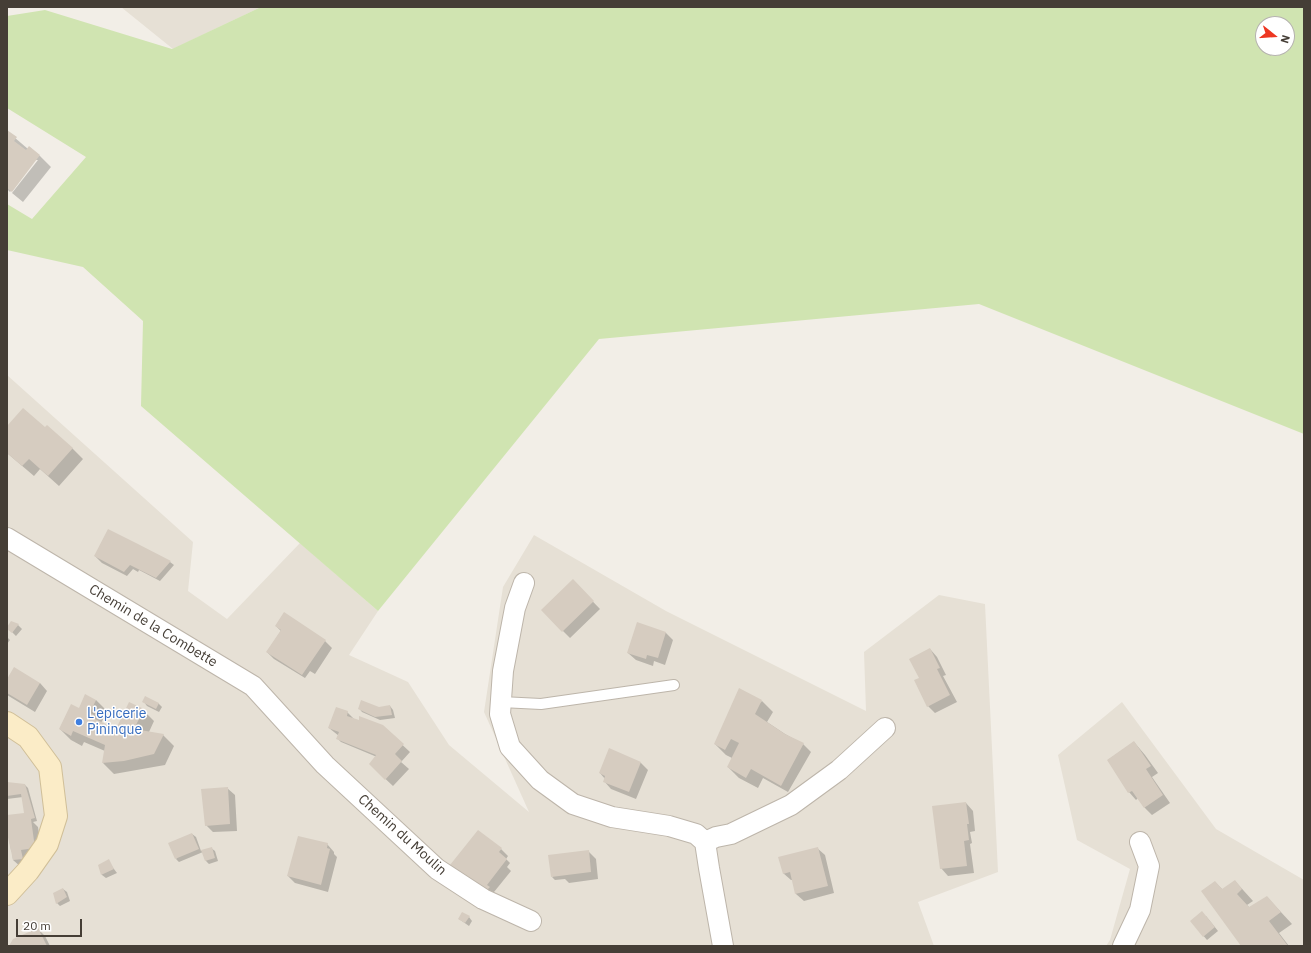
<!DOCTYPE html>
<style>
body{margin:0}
#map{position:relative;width:1311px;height:953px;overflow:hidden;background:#f2eee7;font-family:"IBM Plex Sans",sans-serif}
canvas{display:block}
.frame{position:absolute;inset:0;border:8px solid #453e36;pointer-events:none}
.north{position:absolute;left:1255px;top:16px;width:40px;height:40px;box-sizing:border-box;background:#fff;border:1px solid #b5b2af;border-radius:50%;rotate:107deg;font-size:11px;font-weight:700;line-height:16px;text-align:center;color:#453e36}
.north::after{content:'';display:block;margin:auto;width:14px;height:18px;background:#ed3722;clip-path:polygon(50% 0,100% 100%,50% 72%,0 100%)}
.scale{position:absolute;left:16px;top:919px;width:66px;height:18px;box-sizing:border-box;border:2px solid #453e36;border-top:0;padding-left:5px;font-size:12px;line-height:14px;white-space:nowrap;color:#453e36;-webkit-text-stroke:3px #fff;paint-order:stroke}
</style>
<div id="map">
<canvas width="1311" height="953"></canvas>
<div class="frame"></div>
<div class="north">N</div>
<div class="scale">20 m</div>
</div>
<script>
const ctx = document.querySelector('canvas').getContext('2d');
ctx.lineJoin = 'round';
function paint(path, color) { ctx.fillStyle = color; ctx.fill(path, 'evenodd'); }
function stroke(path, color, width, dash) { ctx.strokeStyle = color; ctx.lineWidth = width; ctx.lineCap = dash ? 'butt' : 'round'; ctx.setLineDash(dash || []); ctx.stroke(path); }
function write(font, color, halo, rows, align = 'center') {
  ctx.font = font + ' "IBM Plex Sans",sans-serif'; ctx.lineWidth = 3; ctx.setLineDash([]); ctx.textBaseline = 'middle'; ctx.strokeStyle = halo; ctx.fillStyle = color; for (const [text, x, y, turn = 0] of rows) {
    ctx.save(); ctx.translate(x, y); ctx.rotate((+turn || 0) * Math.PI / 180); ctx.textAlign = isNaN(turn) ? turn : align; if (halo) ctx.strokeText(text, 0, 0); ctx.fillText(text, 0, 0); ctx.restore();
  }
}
paint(new Path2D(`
 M 121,7 L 261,7 L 173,49 Z
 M 7,375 L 193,542 L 188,591 L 227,619 L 300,543 L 378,611 L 349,655 L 408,682 L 449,745 L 529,812 L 484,712 L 503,587 L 534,535 L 666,611 L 866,711 L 864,652 L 939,595 L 985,604 L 998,872 L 918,902 L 934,946 L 7,946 Z
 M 1122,702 L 1216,829 L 1304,880 L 1304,946 L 1106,946 L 1110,940 L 1130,869 L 1077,840 L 1058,755 Z`), '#e6e0d5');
paint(new Path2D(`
 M 261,7 L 1304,7 L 1304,434 L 979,304 L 599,339 L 378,611 L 141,406 L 143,321 L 83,267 L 7,250 L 7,204 L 32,219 L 86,157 L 7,108 L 7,16 L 45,10 L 172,49 ZM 1263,24 L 1287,24 L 1287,48 L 1263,48 Z`), '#d0e4b1');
paint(new Path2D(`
 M 7,131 L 28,149 L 29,148 L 40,156 L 51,167 L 23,202 L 12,193 L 38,160 L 35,160 L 10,192 L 7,189 Z
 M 7,428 L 45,429 L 72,448 L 83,459 L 59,486 L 40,469 L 34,476 L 7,453 Z
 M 145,549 L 170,562 L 174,565 L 160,581 L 139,570 L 138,572 L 133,569 L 127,576 L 102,563 L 95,556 Z
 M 573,581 L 600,609 L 570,638 L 542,610 Z
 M 12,622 L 18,625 L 22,629 L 16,636 L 11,631 Z
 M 638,624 L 666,633 L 673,640 L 665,665 L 654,661 L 653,666 L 636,660 L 628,653 Z
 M 276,626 L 325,641 L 332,648 L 315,674 L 310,671 L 305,678 L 274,659 L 267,652 L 281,631 Z
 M 7,637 L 10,640 L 7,644 Z
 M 930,649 L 937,657 L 946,675 L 943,676 L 957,702 L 935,713 L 928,706 L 921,678 Z
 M 7,681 L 40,683 L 47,691 L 35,712 L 7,695 Z
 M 96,700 L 107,711 L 101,723 L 117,731 L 130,704 L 143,710 L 154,721 L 149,732 L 163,735 L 174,746 L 165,765 L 114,774 L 103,763 L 105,751 L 84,742 L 82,746 L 71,740 L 60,729 L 79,709 Z
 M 762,701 L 773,712 L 767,722 L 785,734 L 803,744 L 811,752 L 788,792 L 763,778 L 758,788 L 739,778 L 728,767 L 732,758 L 726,755 L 715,744 Z
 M 144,702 L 158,703 L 162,707 L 159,712 L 147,706 Z
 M 390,706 L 393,710 L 395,718 L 380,720 L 362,712 L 359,708 L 379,708 Z
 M 347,712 L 355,720 L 382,726 L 410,752 L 401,762 L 409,769 L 393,786 L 377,771 L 377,757 L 341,742 L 338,739 L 339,736 L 329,728 Z
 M 1134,742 L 1145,755 L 1158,773 L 1152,777 L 1170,803 L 1152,815 L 1145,808 L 1138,798 L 1136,800 L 1129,792 L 1108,760 Z
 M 610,750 L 641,763 L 648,770 L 636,799 L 611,789 L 604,781 L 605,779 L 600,773 Z
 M 7,783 L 25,785 L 28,788 L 37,821 L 33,822 L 38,827 L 42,855 L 21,867 L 13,860 L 12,852 L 11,850 L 7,827 L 7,816 L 25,814 L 23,797 L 7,799 Z
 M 227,788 L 235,795 L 237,831 L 213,832 L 206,825 Z
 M 966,803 L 973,811 L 975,831 L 970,832 L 972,843 L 970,844 L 974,873 L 948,876 L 941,868 Z
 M 192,834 L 196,837 L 201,851 L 211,848 L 215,851 L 218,861 L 209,864 L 206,861 L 203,852 L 179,862 L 176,859 Z
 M 327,844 L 334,852 L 334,854 L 337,857 L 328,892 L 295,883 L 288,876 Z
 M 817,848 L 825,855 L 834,893 L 804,901 L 796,894 L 793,880 L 791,880 L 783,873 Z
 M 501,849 L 508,856 L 506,859 L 510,863 L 507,867 L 511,871 L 494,892 L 496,895 L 493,899 L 459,872 Z
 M 588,851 L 596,859 L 598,879 L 569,883 L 565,879 L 555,880 L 552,877 Z
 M 108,861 L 117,873 L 106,878 L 102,875 L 99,866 Z
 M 1235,881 L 1253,901 L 1247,905 L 1250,908 L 1267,897 L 1292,924 L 1279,933 L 1289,946 L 1242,946 L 1215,882 L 1223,890 Z
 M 63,889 L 67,892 L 70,901 L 60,906 L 57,903 Z
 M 1206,916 L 1218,931 L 1207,940 L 1191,921 Z
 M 469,917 L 472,921 L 469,926 L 459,919 Z
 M 38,929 L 45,936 L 50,946 L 9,946 L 14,940 Z`), '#0003');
paint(new Path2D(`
 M 7,130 L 17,137 L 14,141 L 26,150 L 29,146 L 40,155 L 12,192 L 7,188 Z
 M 23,408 L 45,427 L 47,425 L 73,448 L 48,476 L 29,459 L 22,466 L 7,453 L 7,426 Z
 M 108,529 L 136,543 L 171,561 L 156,578 L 130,565 L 124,572 L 94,556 Z
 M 573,579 L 594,601 L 562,632 L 541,610 Z
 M 284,612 L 326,640 L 302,675 L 266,652 L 281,630 L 275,626 Z
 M 11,621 L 19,624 L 12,633 L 7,629 L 7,627 Z
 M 637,622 L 666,632 L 658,658 L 647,655 L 646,659 L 627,653 Z
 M 930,648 L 940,668 L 937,669 L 950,695 L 927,707 L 914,680 L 919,678 L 909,659 Z
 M 14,667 L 40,683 L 27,705 L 7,693 L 7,679 Z
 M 739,688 L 762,700 L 755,714 L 785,734 L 804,743 L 781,786 L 751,769 L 746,778 L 727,767 L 739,743 L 731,739 L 725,750 L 714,744 Z
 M 85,694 L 96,700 L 90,713 L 94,715 L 93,718 L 116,729 L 129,702 L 144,709 L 134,729 L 164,734 L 154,754 L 124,761 L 102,763 L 105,745 L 73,731 L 71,736 L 59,729 L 71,704 L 79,708 Z
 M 145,696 L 159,703 L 156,709 L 142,702 Z
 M 361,700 L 379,707 L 390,705 L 392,715 L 375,717 L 358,709 Z
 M 336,707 L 348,711 L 347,716 L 359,720 L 359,716 L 383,725 L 404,744 L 395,754 L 402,761 L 385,780 L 369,764 L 376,755 L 336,739 L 339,732 L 328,728 Z
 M 1134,741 L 1151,766 L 1146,769 L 1163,795 L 1144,808 L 1132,791 L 1128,793 L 1107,760 Z
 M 609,748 L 641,762 L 629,792 L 603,782 L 605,776 L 599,773 Z
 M 7,782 L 25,784 L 35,818 L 31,819 L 35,848 L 21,850 L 23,859 L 13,860 L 7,833 L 7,815 L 24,813 L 21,794 L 7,796 Z
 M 228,787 L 230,824 L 205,826 L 201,789 Z
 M 966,802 L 969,824 L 967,824 L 969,840 L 964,841 L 967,866 L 940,869 L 932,806 Z
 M 478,830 L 502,848 L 499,852 L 507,859 L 487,885 L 490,887 L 485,892 L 450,865 Z
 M 192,833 L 199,849 L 175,859 L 168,843 Z
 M 298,836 L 328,843 L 327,848 L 330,849 L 321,885 L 287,876 Z
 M 212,847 L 215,858 L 205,861 L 201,850 Z
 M 818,847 L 828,886 L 795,894 L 790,872 L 783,874 L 778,857 Z
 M 589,850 L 591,872 L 551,877 L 548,855 Z
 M 109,859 L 114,869 L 101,875 L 98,865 Z
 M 1235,880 L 1242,889 L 1237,894 L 1249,907 L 1267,896 L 1281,912 L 1269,921 L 1288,946 L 1241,946 L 1201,891 L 1215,881 L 1222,889 Z
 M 63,888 L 67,897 L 56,904 L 53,893 Z
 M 1202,911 L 1215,927 L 1203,937 L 1190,921 Z
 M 462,912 L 470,916 L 465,923 L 458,919 Z
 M 38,928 L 47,946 L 9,946 L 13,939 Z`), '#d6ccc0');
const lane = new Path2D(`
 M 501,702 L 541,704 L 674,685`);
const street = new Path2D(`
 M 7,538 L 253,686 L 325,765 L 437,869 L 483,899 L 531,921
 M 524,583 L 515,608 L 503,671 L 500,714 L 510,747 L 540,780 L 573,804 L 612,817 L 669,826 L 696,834 L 705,842 L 709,868 L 723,946
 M 705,842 L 716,837 L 731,834 L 791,805 L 839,770 L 885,728
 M 1123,946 L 1140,910 L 1149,866 L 1140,842`);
const secondary = new Path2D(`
 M 7,723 L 28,737 L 50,767 L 56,816 L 47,844 L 28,871 L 7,894`);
stroke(lane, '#bdb5aa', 12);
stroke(street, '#bdb5aa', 22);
stroke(secondary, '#d0bf98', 24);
stroke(lane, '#fff', 10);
stroke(street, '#fff', 20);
stroke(secondary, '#fbecc7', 22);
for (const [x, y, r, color] of [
 [79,722,4,"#3f7fe0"]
]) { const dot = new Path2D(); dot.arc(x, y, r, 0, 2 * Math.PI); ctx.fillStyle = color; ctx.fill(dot); stroke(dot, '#fff', 1.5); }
write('14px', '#453e36', '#fff', [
 ["Chemin de la Combette",153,626,31],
 ["Chemin du Moulin",402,835,42]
]);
write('14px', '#366cbe', '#fff', [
 ["L'epicerie",87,714],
 ["Pininque",87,730]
], 'left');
</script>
